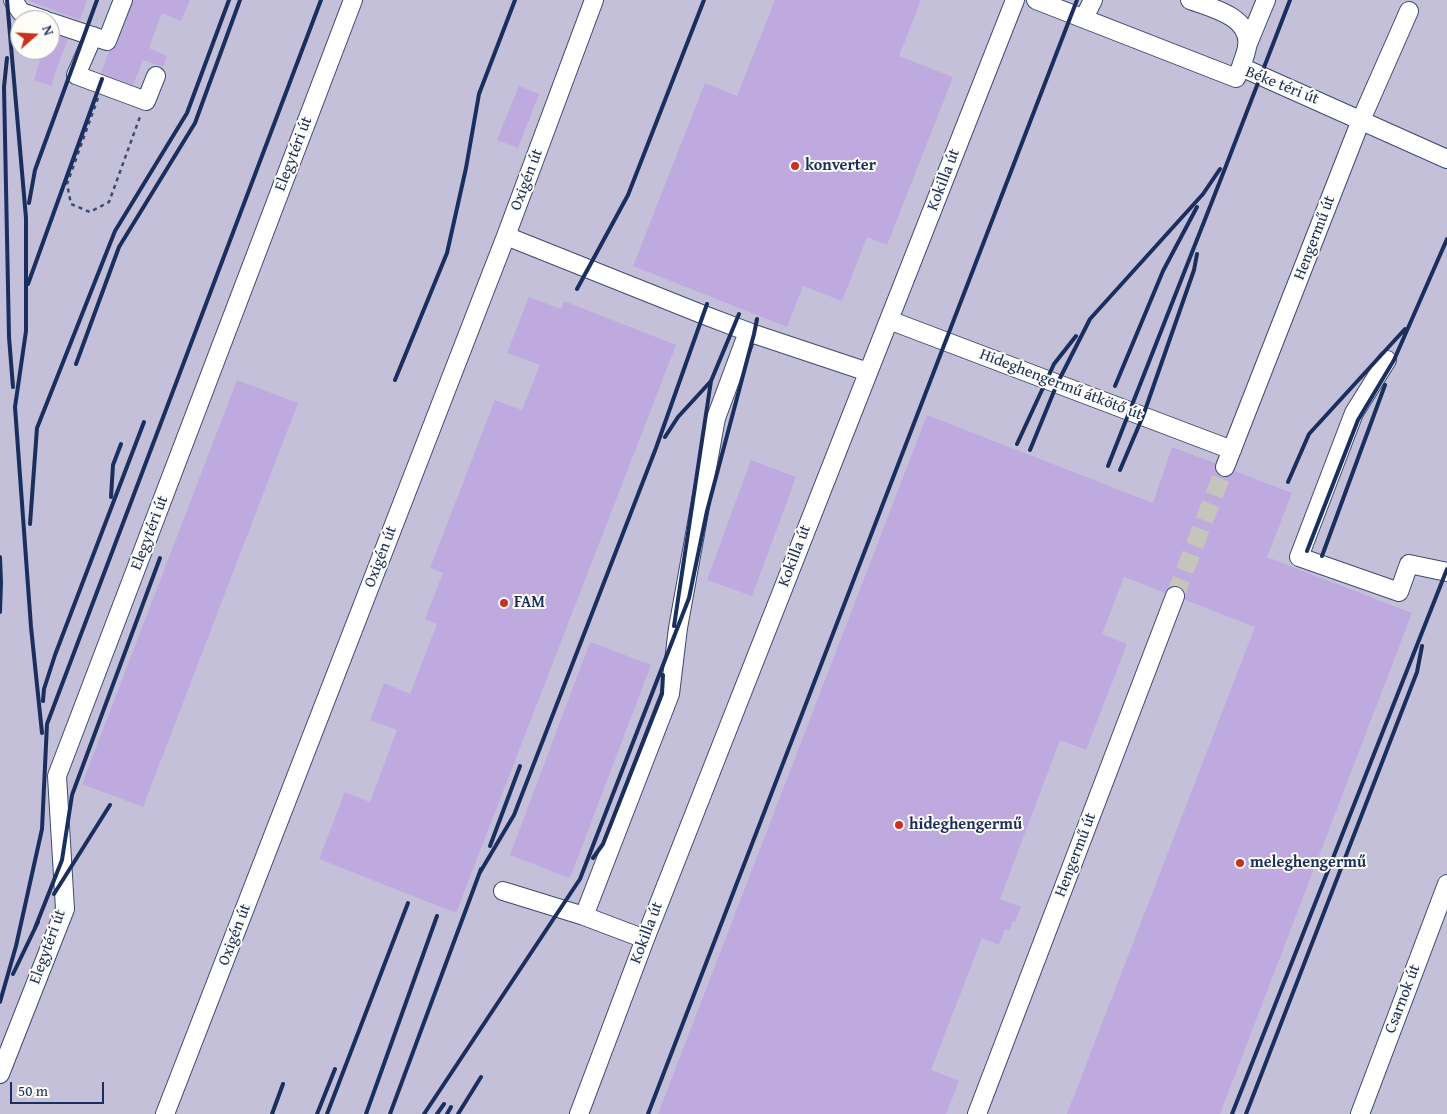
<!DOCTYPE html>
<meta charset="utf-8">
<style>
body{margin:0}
#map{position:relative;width:1447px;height:1114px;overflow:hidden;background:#efebd2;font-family:"Gentium Book Plus",serif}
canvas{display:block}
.north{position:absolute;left:10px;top:10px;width:50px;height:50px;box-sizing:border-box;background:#fdfcf7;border:1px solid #a3aaba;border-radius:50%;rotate:71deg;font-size:14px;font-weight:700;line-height:20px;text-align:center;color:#1b2f5e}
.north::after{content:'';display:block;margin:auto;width:18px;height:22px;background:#c8321e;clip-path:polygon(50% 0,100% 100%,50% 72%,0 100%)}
.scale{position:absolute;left:10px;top:1082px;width:94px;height:22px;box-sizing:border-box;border:2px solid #1b2f5e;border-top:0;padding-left:6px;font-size:15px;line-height:18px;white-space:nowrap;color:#1b2f5e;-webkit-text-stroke:4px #fdfcf7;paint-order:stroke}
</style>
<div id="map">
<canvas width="1447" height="1114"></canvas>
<div class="north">N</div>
<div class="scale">50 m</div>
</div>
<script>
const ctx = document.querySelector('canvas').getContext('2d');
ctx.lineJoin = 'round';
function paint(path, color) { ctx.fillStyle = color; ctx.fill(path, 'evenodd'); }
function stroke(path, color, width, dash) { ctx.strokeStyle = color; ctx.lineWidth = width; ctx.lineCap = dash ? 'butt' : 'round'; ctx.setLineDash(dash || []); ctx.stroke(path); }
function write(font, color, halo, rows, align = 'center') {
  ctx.font = font + ' "Gentium Book Plus",serif'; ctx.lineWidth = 4; ctx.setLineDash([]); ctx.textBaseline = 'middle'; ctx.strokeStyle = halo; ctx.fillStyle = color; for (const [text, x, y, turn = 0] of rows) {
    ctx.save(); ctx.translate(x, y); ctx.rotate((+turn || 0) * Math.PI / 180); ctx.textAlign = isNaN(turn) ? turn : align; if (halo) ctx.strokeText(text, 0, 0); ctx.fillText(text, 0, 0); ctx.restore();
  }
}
paint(new Path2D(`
 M 0,0 L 1447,0 L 1447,1114 L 0,1114 ZM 20,20 L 50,20 L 50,50 L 20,50 Z`), '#c5c0da');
paint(new Path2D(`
 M 29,0 L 87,0 L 80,20 L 29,1 Z
 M 133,0 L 190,0 L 181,21 L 162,13 L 149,48 L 167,56 L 163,67 L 143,60 L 133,85 L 101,73 L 109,51 L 117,45 Z
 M 775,0 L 921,0 L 899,56 L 953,77 L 887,245 L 867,237 L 842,301 L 803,286 L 787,327 L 633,266 L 705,83 L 737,96 Z
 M 50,33 L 68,39 L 54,75 L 52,86 L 34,80 L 43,50 L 50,50 Z
 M 519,86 L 539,94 L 518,148 L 497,140 Z
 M 529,297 L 561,309 L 564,301 L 676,345 L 456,913 L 319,859 L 345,792 L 370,802 L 397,730 L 370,720 L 384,683 L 410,694 L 437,624 L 425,619 L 443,573 L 430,568 L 495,400 L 522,410 L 540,365 L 507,353 Z
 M 237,380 L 298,403 L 143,807 L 82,784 Z
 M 927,415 L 1153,503 L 1172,447 L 1215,463 L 1216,473 L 1222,477 L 1231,476 L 1235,471 L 1292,493 L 1267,557 L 1412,613 L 1220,1114 L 1067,1114 L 1255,627 L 1185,600 L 1186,595 L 1184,590 L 1178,586 L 1169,588 L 1165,593 L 1124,577 L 1102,634 L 1127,644 L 1086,750 L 1060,740 L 1000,899 L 1021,907 L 1015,922 L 1013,921 L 1009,931 L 1005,929 L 999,945 L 982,938 L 931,1070 L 959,1081 L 946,1114 L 658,1114 Z
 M 751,460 L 796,477 L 752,596 L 707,580 Z
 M 590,642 L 651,665 L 570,878 L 510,855 Z`), '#beaadf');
stroke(new Path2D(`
 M 1175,596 L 1225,467`), '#c5c5bb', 18, [18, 9]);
const minor = new Path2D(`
 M 13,0 L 21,12 L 45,20
 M 1036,0 L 1236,78 L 1241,67 L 1447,159
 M 1190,0 C 1212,8 1252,17 1247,47 C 1246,54 1243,60 1241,67
 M 1084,18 L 1093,0
 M 50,22 L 107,41 L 123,0
 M 93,36 L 76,75 L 146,101 L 156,76
 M 1247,46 L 1266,0
 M 506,236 L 704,315 L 754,334 L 868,372
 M 889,320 L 1232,450
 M 1387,360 L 1354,413 L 1299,557 L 1399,592 L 1409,564 L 1447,572
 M 1225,467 L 1361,120 L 1409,11
 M 503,891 L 584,916 L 645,939
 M 584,916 L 670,694 L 678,628 L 716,418 L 748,332
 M 0,1074 L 65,909 L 57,776 L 353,0
 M 165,1114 L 506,236 L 594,0
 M 579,1114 L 645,939 L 1015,0
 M 977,1114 L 1175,596
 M 1360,1114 L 1447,884`);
stroke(minor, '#3b4b6f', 20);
stroke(new Path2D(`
 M 98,98 L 67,184 L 71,204 L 90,212 L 109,202 L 141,114`), '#3b4b6f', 2.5, [4, 4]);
stroke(minor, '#fff', 18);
stroke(new Path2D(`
 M 7,0 L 26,218 L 26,331 L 15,407 L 31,627 L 42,733
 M 7,58 L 4,87 L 9,337 L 13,387
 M 29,203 L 35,170 L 97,0
 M 28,284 L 102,79
 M 577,289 L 628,195 L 704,0
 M 76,364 L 119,247 L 195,123 L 240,0
 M 395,380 L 447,253 L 466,168 L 479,94 L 515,0
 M 1115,386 L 1163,271 L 1197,207
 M 665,437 L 678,417 L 711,381 L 739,314
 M 1017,444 L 1054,364 L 1076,336
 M 1030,450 L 1057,384 L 1090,319 L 1203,194 L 1220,169
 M 1108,466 L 1224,171 L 1290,0
 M 1120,470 L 1143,416 L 1194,270 L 1197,254
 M 1288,482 L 1309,434 L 1405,329
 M 111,497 L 113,465 L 121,444
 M 30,524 L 37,428 L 115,231 L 187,113 L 229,0
 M 1307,551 L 1358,420 L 1394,360 L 1447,239
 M 1322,556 L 1385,385
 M 0,557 L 1,582 L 0,612
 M 674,626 L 711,381
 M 43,701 L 44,689 L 55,655 L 144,422
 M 490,846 L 520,766
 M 593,858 L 603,844 L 662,694 L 663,675
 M 479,874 L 514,815 L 656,448 L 707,304
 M 54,894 L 110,805
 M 35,928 L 62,860 L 72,795 L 160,558
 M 13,974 L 38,922
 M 0,1002 L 16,946 L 42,829 L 47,724 L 321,0
 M 272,1114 L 283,1084
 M 317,1114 L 335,1069
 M 327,1114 L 408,903
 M 366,1114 L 437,916
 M 390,1114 L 481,869
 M 424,1114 L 580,879 L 689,598 L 707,511 L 754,334 L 757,319
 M 437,1114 L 444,1104
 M 447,1114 L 451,1107
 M 458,1114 L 481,1077
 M 648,1114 L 1077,0
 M 1232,1114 L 1447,569
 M 1246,1114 L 1417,672 L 1422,646`), '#1b2f5e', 4);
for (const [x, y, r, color] of [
 [795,166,5,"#c8321e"],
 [504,603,5,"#c8321e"],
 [899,825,5,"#c8321e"],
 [1240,863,5,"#c8321e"]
]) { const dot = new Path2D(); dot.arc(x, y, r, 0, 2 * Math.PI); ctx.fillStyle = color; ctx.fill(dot); stroke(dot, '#fdfcf7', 2); }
write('16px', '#1b2f5e', '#fdfcf7', [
 ["Béke téri út",1282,86,22],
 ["Elegytéri út",294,154,-69],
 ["Oxigén út",527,180,-69],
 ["Kokilla út",944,180,-69],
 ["Hengermű út",1315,238,-69],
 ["Hideghengermű átkötő út",1061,385,21],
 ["Elegytéri út",150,533,-69],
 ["Kokilla út",795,556,-69],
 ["Oxigén út",381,557,-69],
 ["Hengermű út",1076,855,-69],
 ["Kokilla út",647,933,-69],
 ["Oxigén út",235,935,-69],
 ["Elegytéri út",48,947,-70],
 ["Csarnok út",1403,999,-69]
]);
write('bold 16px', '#1b2f5e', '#fdfcf7', [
 ["konverter",805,166],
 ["FAM",514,603],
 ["hideghengermű",909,825],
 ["meleghengermű",1250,863]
], 'left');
</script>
